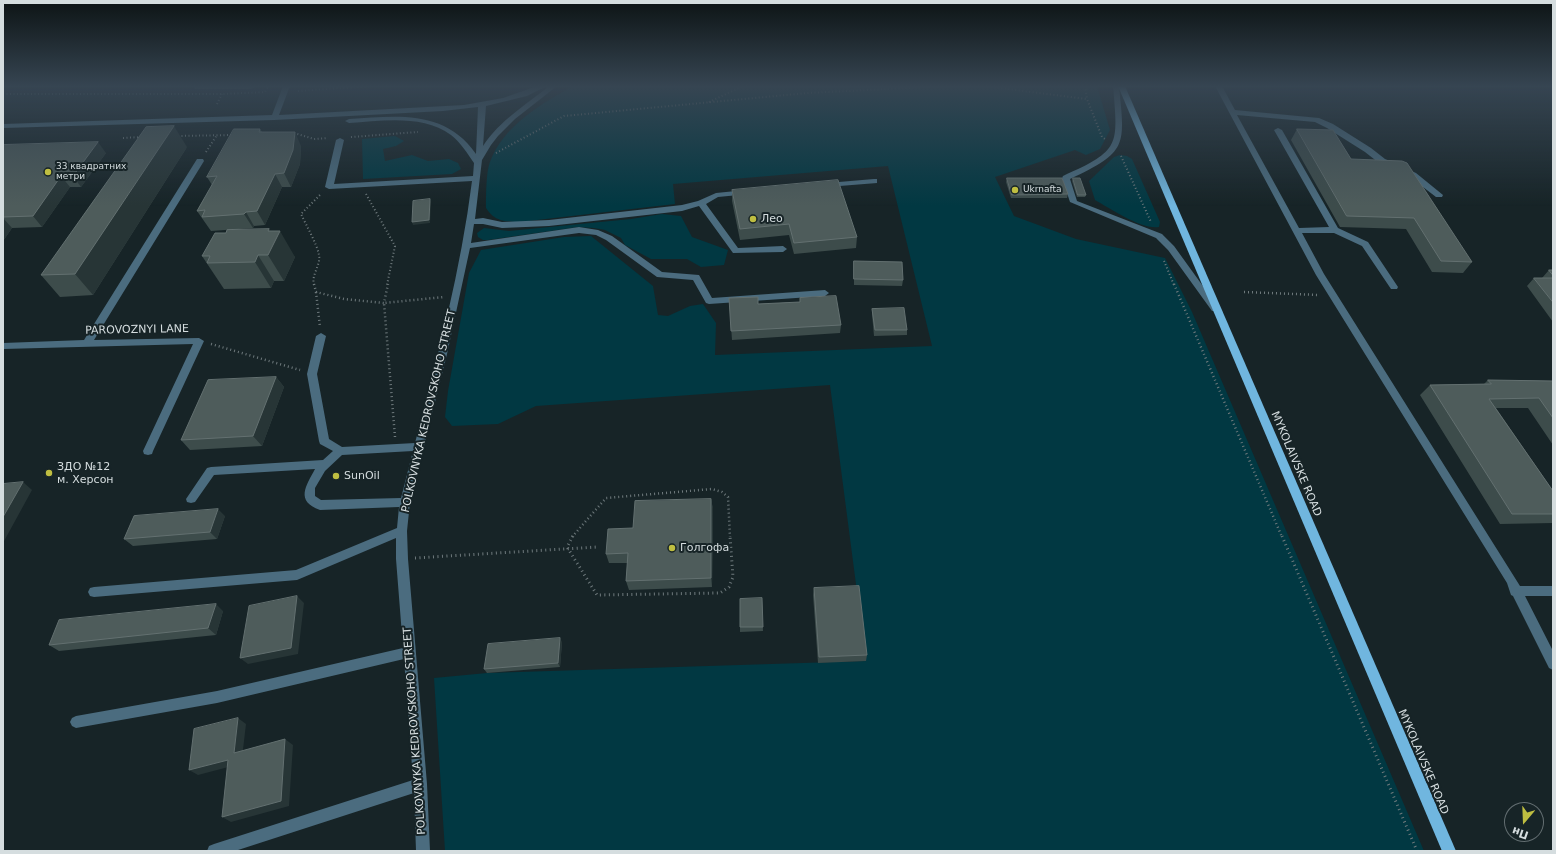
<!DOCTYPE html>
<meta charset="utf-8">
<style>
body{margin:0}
#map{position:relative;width:1556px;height:854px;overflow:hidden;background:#172427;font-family:"DejaVu Sans",sans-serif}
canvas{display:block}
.frame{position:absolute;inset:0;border:4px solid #d5dddf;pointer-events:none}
.north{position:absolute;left:1504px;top:802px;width:40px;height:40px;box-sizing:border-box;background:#172427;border:1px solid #636e71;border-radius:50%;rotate:199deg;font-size:11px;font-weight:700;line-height:16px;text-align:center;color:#d5dddf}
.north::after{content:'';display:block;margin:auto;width:14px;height:18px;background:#bfbe41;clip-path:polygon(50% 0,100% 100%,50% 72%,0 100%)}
</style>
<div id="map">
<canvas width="1556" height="854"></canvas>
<div class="frame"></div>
<div class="north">Пн</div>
</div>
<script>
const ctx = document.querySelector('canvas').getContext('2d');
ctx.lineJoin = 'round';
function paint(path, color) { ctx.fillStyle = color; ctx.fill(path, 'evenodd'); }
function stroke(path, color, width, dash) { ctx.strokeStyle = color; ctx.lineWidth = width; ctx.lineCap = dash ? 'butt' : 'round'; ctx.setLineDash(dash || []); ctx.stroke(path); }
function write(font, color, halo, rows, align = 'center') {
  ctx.font = font + ' "DejaVu Sans",sans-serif'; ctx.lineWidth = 4; ctx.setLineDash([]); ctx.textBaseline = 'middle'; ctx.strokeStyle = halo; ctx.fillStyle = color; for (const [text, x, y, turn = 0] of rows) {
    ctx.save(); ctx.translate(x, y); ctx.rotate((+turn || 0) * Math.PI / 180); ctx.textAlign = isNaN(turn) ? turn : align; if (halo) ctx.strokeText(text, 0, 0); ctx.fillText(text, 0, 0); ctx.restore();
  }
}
paint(new Path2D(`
 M 573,86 L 1097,86 L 1110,130 L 1100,149 L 1086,155 L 1075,150 L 995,177 L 1014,216 L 1076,239 L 1165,258 L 1192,312 L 1424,851 L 445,851 L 434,678 L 487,673 L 866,661 L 830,385 L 536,406 L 498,424 L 452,426 L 445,417 L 448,391 L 469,273 L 481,250 L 564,237 L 591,236 L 653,286 L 658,315 L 668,316 L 690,306 L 703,304 L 716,323 L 715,355 L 932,346 L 888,166 L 673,184 L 675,204 L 520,222 C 505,222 494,221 486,208 C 486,197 486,172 490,162 C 503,126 541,104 573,86 Z
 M 395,136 L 404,141 L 396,146 L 383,149 L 385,161 L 412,155 L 428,161 L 449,159 L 458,163 L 461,169 L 452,174 L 363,179 L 362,139 Z
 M 1120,155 L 1127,156 L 1132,159 L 1160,222 L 1159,227 C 1142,230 1111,209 1095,200 L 1089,181 L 1114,157 Z
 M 662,214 L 681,216 L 692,237 L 728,250 L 724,265 L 701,267 L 687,259 L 651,259 L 625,245 L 621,238 L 605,230 L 594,228 L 578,227 L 488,240 L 483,240 L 478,237 L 477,233 L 484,228 L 509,231 L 631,219 Z`), '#013842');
stroke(new Path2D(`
 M 984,86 L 1087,99 L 1102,137 L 1105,139
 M 1085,86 L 1087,99
 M 298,91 L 372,86
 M 3,94 L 222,94 L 265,92 L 268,86
 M 709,102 L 743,86
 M 217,104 L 222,94
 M 294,133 L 314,139 L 328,138
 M 178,136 L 233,135
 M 351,137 L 418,132
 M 123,138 L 141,137
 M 206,152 L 217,135
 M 496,153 L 564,116 L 807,93 L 947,86
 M 1121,156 L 1151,222
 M 366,194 L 395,246 L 387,285
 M 1164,261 L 1174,285
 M 314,285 C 311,275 321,265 319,255 C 317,244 306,225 301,214 L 321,194`), '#6f7a7d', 2, [1, 2.5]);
stroke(new Path2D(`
 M 314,284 L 316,292 L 344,299 L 384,303 L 388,284
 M 1174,284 L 1282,537
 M 316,292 L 320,327
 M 1244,292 L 1319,295
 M 211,344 L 300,370
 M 395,437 L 384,303 L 444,297
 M 572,537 L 606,498 L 712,489 L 722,492 L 728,497 L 730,537`), '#6f7a7d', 2.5, [1, 3]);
stroke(new Path2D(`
 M 573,536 L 567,547 L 597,595 L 720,593 L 729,587 L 733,577 L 730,536
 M 1282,536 L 1417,851
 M 415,558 L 597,547`), '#6f7a7d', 3, [1, 3.5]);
paint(new Path2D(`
 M 283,86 L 290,86 L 279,115 L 464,105 L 503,98 L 537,86 L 547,86 L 527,96 L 486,106 L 483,146 C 500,120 526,105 549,86 L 557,86 L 515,119 L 498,136 L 491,145 L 482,160 L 475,219 L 483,218 L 502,222 L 549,220 L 682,205 L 698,201 L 716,193 L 746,190 L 750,192 L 749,194 L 718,197 L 706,204 L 738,248 L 783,246 L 787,249 L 783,252 L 733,253 L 699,206 L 682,211 L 549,226 L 502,228 L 483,224 L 474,224 L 471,243 L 579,227 L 598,230 L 612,236 L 662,272 L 699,275 L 712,298 L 825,290 L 829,293 L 825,296 L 709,304 L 706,303 L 693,280 L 657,277 L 606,240 L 596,235 L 579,233 L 470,248 L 447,354 L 410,502 L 407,531 L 408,559 L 427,784 L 430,851 L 416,851 L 414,793 L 235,851 L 207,851 L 209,846 L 214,844 L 413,780 L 404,659 L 217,703 L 76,728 L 72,726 L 70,722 L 72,718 L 76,716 L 217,691 L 403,648 L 396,559 L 396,538 L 297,580 L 94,597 L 90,596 L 88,592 L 90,588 L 94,587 L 296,570 L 397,528 L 399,507 L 320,510 C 295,501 306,486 315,469 L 214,475 L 195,502 L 191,503 L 187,502 L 186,499 L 207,468 L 211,467 L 323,460 L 333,451 L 320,444 L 319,441 L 307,374 L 316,336 L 321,333 L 326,336 L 317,374 L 329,439 L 342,447 L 415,443 C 438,356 461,269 472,181 L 329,189 L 325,187 L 336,140 L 340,138 L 344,140 L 334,184 L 473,176 L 474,163 C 467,153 461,143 451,135 C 423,114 381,121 349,123 L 345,121 L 349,119 C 397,116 445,109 476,154 L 478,107 L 443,111 L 274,120 L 3,128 L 3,124 L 272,115 ZM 413,451 L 401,498 L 321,500 L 315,496 L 315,488 L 325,471 L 342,455 Z
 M 1113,86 L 1119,86 C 1125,146 1128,152 1070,179 L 1077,201 L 1162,234 L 1174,246 L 1218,307 L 1219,309 L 1218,311 L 1212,311 L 1168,250 L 1156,238 L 1070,202 L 1062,178 L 1063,176 C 1121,150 1118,146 1113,86 Z
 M 1215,86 L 1222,86 L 1235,110 L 1319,118 L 1333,124 L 1371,148 L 1385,159 L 1416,173 L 1443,195 L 1442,197 L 1436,197 L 1410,177 L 1379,163 L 1365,152 L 1327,128 L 1315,122 L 1237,115 L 1299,228 L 1329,227 L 1274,130 L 1278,128 L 1282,130 L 1338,228 L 1368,242 L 1398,287 L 1397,289 L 1391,289 L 1362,246 L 1334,233 L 1302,233 L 1324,274 L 1520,586 L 1553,586 L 1553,596 L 1525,596 L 1553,651 L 1553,670 L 1549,668 L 1513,596 L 1511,595 L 1507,583 L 1316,275 Z
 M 197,159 L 203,159 L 204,161 L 94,340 L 199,338 L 204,341 L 153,451 L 152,454 L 148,455 L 144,454 L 143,451 L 193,344 L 3,349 L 3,343 L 84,340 Z
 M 874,179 L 877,179 L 877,183 L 827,187 L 823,185 L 827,183 Z`), '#4b6c7f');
paint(new Path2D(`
 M 1118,86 L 1125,86 L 1456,851 L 1442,851 Z`), '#70b6df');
paint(new Path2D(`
 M 194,86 L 255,86 L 252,89 L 195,89 Z
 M 260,129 L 262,132 L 301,146 L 300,164 L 291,187 L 282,187 L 265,225 L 254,226 L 253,228 L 211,231 L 197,211 L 212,185 L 207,177 Z
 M 1297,129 L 1351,159 L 1472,262 L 1463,273 L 1432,272 L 1406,229 L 1340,227 L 1291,140 Z
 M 3,145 L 106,153 L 81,187 L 70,187 L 42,227 L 12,228 L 3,241 Z
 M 187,147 L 93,295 L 60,297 L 41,275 Z
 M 1007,178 L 1068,194 L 1067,198 L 1011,198 L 1006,182 Z
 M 1073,178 L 1086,195 L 1085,197 L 1077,197 L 1072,181 Z
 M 732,190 L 857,237 L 856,248 L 794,254 L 789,235 L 740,240 L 732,201 Z
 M 270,231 L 295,257 L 284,281 L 274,281 L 271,288 L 224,289 L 202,256 Z
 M 854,261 L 903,280 L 902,286 L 854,285 Z
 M 1549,270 L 1553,270 L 1553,322 L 1527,286 L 1534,278 L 1542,278 Z
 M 729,298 L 758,304 L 800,302 L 800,298 L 841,325 L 840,333 L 732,340 Z
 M 872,309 L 907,330 L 907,335 L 874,336 L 872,314 Z
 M 276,377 L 284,387 L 262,446 L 190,450 L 181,440 Z
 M 1488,380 L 1553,381 L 1553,445 L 1528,408 L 1496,408 L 1553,491 L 1553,523 L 1500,524 L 1420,395 L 1430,385 L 1484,384 Z
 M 711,499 L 713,509 L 712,587 L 629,590 L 626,581 L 628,563 L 609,563 L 606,554 L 633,528 Z
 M 225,516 L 217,539 L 133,546 L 124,539 Z
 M 814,588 L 867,655 L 866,661 L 818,663 L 813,595 Z
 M 762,598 L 763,631 L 740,632 L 740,627 Z
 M 223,611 L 216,635 L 59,651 L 49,645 Z
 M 562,642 L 560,667 L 487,673 L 484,669 Z`), '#3d4c4b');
paint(new Path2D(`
 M 251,86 L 255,86 L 252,89 Z
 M 174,126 L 187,147 L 93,295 L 75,274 Z
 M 295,132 L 301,146 L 300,164 L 291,187 L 284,173 Z
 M 98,142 L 106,153 L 81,187 L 73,176 Z
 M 275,174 L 282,187 L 265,225 L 257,211 Z
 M 61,176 L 70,187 L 42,227 L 33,216 Z
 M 430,199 L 431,202 L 430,223 L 413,225 L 412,222 Z
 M 246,212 L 254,226 L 253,228 L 244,214 Z
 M 3,218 L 12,228 L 3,241 Z
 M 269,229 L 275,240 L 280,231 L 295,257 L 284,281 L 268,255 L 268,231 Z
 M 258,255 L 274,281 L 271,288 L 255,262 Z
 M 276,377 L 284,387 L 262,446 L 253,436 Z
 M 23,482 L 32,490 L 3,543 L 3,517 Z
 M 711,499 L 713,509 L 712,587 L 711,578 Z
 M 218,509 L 225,516 L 217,539 L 210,532 Z
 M 297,596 L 304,603 L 298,654 L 248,664 L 240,658 Z
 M 216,604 L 223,611 L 216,635 L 208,628 Z
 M 560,638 L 562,642 L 560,667 L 558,663 Z
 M 238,718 L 246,724 L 242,758 L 234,753 Z
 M 285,739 L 293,745 L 289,806 L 231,822 L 222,817 Z
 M 228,760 L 236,765 L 198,775 L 189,770 Z`), '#273536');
const building = new Path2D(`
 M 174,126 L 75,274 L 41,275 L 146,127 Z
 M 234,129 L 260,129 L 259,132 L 295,132 L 293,150 L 284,173 L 275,174 L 257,211 L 246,212 L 244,214 L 202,217 L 205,210 L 197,211 L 217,176 L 207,177 Z
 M 1297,129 L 1333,130 L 1351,159 L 1402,161 L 1407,163 L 1472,262 L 1441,261 L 1414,218 L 1347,216 Z
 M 98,142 L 73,176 L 61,176 L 33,216 L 3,217 L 3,145 Z
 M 1007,178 L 1062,178 L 1068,194 L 1012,195 Z
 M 1073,178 L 1080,178 L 1086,195 L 1078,195 Z
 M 838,180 L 857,237 L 794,243 L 789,224 L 740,229 L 732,190 Z
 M 430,199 L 429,220 L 412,222 L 413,201 Z
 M 269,229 L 268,231 L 280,231 L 268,255 L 258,255 L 255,262 L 207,263 L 210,256 L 202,256 L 215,233 L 226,233 L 227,230 Z
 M 854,261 L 902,262 L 903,280 L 854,279 Z
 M 1549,270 L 1553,270 L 1553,275 Z
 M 1534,278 L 1553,278 L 1553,302 Z
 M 836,296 L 841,325 L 731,331 L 729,298 L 758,297 L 758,304 L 800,302 L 800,298 Z
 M 904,308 L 907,330 L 875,330 L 872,309 Z
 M 276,377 L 253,436 L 181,440 L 208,380 Z
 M 1488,380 L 1553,381 L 1553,418 L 1539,398 L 1489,399 L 1553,491 L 1553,514 L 1512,514 L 1430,385 L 1491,384 Z
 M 23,482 L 3,517 L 3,484 Z
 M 711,499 L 711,578 L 626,581 L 628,553 L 606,554 L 608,529 L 633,528 L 635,501 Z
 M 218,509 L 210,532 L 124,539 L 134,516 Z
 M 859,586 L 867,655 L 819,657 L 814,588 Z
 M 297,596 L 291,648 L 240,658 L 249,606 Z
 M 762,598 L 763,627 L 740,627 L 740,599 Z
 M 216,604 L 208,628 L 49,645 L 59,620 Z
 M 560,638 L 558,663 L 484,669 L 488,644 Z
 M 238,718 L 234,753 L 285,739 L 281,801 L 222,817 L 228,760 L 189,770 L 194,729 Z`);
paint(building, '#4e5c5b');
stroke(building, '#637070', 1);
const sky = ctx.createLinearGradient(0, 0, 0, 206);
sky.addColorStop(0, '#0d1415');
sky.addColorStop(0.42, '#364552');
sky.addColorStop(1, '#36455200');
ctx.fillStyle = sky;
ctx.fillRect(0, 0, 1556, 206);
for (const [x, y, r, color] of [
 [48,172,4,"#bfbe41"],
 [1015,190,4,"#bfbe41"],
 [753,219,4,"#bfbe41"],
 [49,473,4,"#bfbe41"],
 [336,476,4,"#bfbe41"],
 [672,548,4,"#bfbe41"]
]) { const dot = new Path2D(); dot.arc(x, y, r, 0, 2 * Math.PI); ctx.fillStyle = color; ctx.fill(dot); stroke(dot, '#172427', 1.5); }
write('9px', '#d5dddf', '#172427', [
 ["33 квадратних",56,167],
 ["метри",56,177],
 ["Ukrnafta",1023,190]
], 'left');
write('11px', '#d5dddf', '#172427', [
 ["Лео",761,219],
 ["ЗДО №12",57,467],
 ["м. Херсон",57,480],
 ["SunOil",344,476],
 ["Голгофа",680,548]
], 'left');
write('11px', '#d5dddf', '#172427', [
 ["PAROVOZNYI LANE",137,330,-1],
 ["POLKOVNYKA KEDROVSKOHO STREET",429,411,-77],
 ["MYKOLAIVSKE ROAD",1296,464,67],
 ["POLKOVNYKA KEDROVSKOHO STREET",415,731,-94],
 ["MYKOLAIVSKE ROAD",1423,762,67]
]);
</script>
